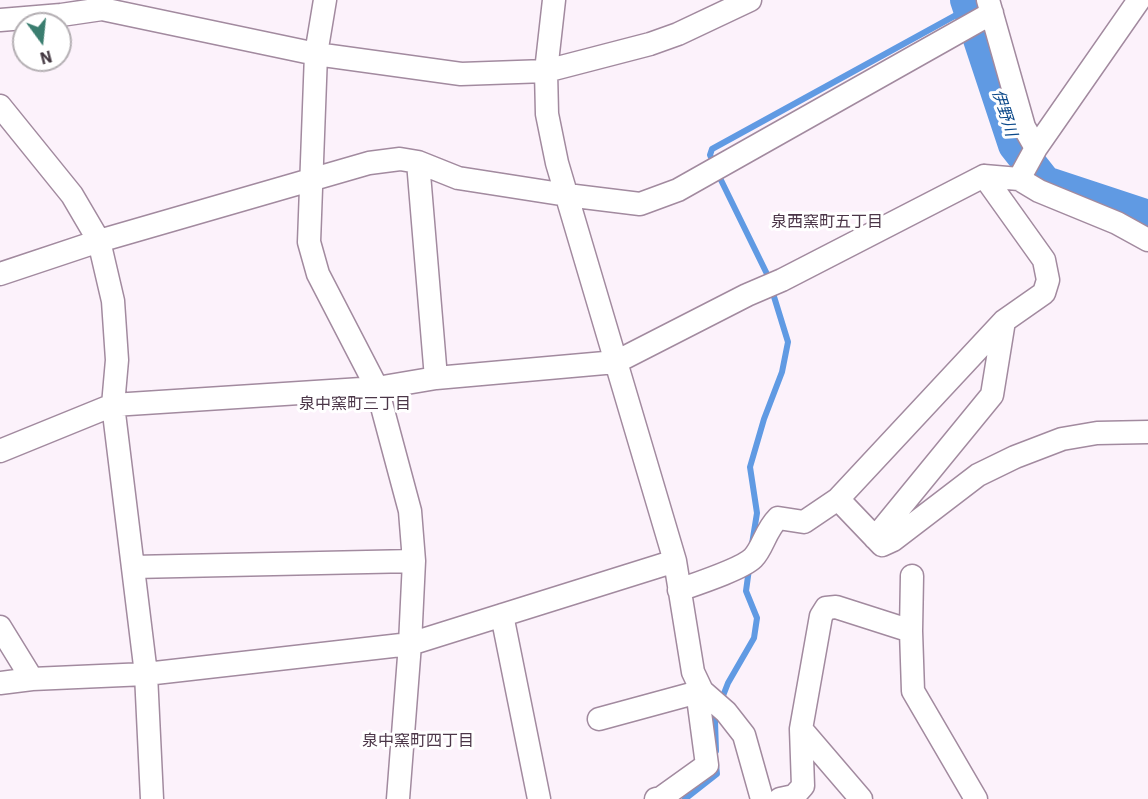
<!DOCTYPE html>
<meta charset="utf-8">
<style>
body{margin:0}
#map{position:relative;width:1148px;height:799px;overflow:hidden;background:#fcf2fb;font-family:"IBM Plex Sans",sans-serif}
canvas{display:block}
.north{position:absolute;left:12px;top:12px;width:60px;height:60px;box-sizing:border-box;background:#fff;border:2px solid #b4afb3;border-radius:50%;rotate:165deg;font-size:16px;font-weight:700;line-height:24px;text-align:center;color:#433841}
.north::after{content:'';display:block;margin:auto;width:21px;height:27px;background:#3a7d6f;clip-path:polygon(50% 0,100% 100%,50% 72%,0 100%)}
</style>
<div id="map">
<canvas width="1148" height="799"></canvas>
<div class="north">N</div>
</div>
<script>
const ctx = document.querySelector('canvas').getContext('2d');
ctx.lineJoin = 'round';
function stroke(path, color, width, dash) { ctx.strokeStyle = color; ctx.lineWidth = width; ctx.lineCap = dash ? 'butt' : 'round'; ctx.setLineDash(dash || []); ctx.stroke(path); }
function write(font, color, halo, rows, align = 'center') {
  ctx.font = font + ' "IBM Plex Sans","Noto Sans JP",sans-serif'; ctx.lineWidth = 6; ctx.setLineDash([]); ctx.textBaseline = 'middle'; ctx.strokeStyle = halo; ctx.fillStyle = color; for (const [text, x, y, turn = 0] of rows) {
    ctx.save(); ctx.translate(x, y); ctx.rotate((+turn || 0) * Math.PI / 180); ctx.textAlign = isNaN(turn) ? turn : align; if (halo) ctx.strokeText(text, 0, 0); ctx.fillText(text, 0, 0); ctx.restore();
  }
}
stroke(new Path2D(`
 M 714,164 L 710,155 L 712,149 L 969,8
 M 718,174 L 767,274 L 788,342 L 782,372 L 764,419 L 750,467 L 757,513 L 752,544
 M 721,701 L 728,683 L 754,638 L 757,618 L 746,591 L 749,569
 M 716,751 L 715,721 L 718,711
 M 685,799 L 717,774 L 716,764`), '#609ae3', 6);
stroke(new Path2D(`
 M 967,0 L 1015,145 L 1045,183 L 1148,217`), '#609ae3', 34);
const minor = new Path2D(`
 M 325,0 L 316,54 L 309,242 L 318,274 L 377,388 L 410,511 L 414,561 L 410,644 L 398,799
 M 554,0 L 546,71 L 547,114 L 557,163 L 675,561 L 693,672 L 702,691 L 726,712 L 744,735 L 762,799
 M 988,0 L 1024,127 L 1036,148
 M 0,20 L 61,15 L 102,9 L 316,54 L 461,74 L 546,71 L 650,44 L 678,34 L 750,0
 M 0,106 L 72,195 L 99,241 L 113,301 L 117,360 L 113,405 L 146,674 L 152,799
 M 418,162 L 436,378
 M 1019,179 L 1036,148 L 1139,0
 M 0,274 L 99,241 L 369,163 L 400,159 L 418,162 L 458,178 L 567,195 L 640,204 L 678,190 L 992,13
 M 0,451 L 113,405 L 377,388 L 436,378 L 616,362 L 747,295 L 782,280 L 984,176 L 1019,179 L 1039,191 L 1117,223 L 1148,240
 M 838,499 L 882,545 L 893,540 L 978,475 L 1015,457 L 1062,439 L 1097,433 L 1148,432
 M 875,538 L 992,395 L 1004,321
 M 133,567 L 414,561
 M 912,576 L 911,631 L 913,691 L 976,799
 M 679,590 C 696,584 742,569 753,558 C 763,548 765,531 778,518 L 804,522 L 838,499 L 1004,321 L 1044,293 L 1048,280 L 1044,260 L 984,176
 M 502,615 L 539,799
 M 0,627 L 32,679
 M 0,683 L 32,679 L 146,674 L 410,644 L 675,561
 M 599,719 L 702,691
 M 801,729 L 861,799
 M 656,799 L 661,798 L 707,765 L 699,705 L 702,691
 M 780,799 L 794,796 L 803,786 L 801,729 L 821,616 L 826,608 L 836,607 L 911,631`);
stroke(minor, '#a28a9f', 25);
stroke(minor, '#fff', 22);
write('italic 16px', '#0c498a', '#fff', [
 ["伊野川",1004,113,72]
]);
write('16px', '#4b3648', '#fff', [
 ["泉西窯町五丁目",827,222],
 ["泉中窯町三丁目",355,404],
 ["泉中窯町四丁目",418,741]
]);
</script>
